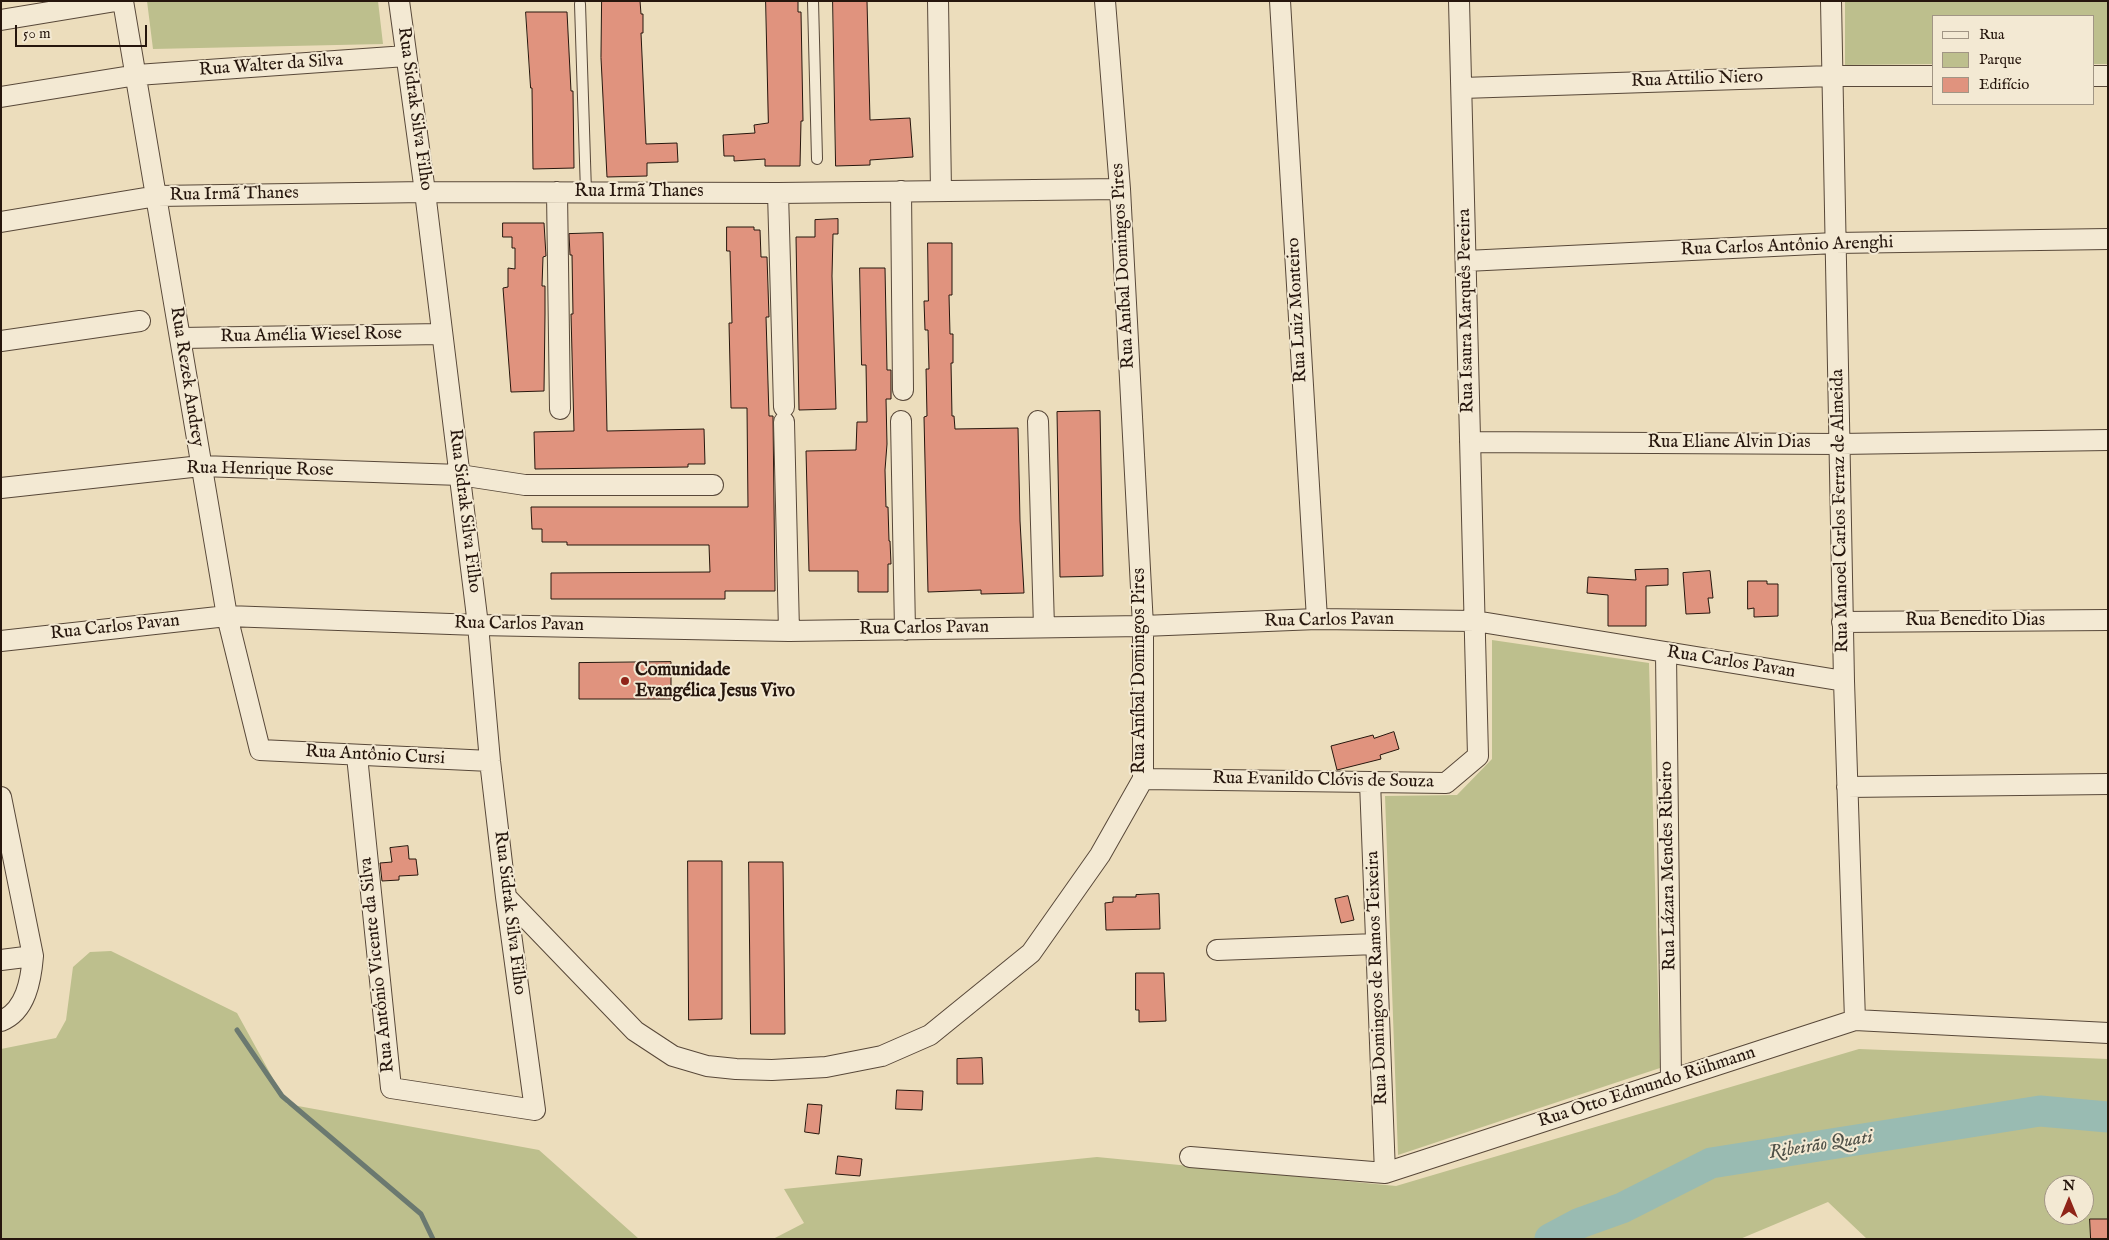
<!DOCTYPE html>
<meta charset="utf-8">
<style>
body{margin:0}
#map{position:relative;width:2109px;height:1240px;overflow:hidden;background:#ecddbc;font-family:"IM FELL English",serif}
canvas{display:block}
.frame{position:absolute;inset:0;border:2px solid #26160d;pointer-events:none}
.legend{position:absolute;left:1932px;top:15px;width:162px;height:90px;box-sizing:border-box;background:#f3e9d3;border:1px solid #a19584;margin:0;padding:6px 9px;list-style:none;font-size:15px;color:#26160d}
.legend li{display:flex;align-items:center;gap:10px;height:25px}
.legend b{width:25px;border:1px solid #a19584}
.north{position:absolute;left:2044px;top:1175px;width:50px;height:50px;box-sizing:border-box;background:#f3e9d3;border:1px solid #a19584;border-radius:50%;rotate:0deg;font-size:14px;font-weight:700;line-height:20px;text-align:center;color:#26160d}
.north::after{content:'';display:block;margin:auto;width:18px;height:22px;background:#8f2418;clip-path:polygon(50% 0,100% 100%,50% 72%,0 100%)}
.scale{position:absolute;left:15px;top:25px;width:132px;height:22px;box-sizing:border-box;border:2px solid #26160d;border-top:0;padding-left:6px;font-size:15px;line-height:18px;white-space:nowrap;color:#26160d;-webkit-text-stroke:4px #f3e9d3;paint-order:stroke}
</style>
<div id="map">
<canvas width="2109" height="1240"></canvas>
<div class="frame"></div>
<ul class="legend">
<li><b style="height:6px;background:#f3e9d3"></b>Rua</li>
<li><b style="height:14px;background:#bdbf8d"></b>Parque</li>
<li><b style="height:14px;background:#e0937e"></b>Edifício</li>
</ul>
<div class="north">N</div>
<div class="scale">50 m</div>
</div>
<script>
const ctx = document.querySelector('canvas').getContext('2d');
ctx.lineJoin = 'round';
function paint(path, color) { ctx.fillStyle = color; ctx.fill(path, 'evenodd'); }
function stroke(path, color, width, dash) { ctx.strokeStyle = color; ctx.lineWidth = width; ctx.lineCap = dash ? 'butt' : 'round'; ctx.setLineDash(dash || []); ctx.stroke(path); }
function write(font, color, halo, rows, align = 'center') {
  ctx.font = font + ' "IM FELL English",serif'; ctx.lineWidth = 4; ctx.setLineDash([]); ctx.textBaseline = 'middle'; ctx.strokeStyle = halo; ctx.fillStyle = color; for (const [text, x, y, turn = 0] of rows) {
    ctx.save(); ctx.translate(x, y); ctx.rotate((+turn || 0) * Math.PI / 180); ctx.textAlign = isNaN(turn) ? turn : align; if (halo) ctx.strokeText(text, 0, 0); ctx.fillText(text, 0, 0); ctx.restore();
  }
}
paint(new Path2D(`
 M 147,1 L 378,1 L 383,44 L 153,49 Z
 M 1845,1 L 2108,1 L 2108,64 L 2093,64 L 2093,16 L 1933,16 L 1933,64 L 1845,65 Z
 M 1492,640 L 1649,663 L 1660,1068 L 1398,1155 L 1385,796 L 1457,795 L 1492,759 Z
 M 111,951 L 237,1013 L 287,1104 L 539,1150 L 639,1239 L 1,1239 L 1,1049 L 56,1038 L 66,1020 L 73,967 L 90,952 Z
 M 1859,1049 L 2108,1059 L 2108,1239 L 1867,1239 L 1828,1202 L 1740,1239 L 773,1239 L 804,1223 L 784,1189 L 1097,1157 L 1396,1186 ZM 2054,1185 L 2084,1185 L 2084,1215 L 2054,1215 Z`), '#bdbf8d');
stroke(new Path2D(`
 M 237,1030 L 282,1096 L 421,1214 L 433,1239`), '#6b7970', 5);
stroke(new Path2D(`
 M 1550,1239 L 1580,1223 L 1622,1208 L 1711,1163 L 2040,1111 L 2108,1117`), '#99bbb2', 31);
const building = new Path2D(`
 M 602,1 L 640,1 L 641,14 L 643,14 L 643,33 L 641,33 L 646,144 L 677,143 L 678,162 L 647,163 L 647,176 L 607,177 L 601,58 Z
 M 766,1 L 798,1 L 798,12 L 801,12 L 803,121 L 801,121 L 800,166 L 765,166 L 765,159 L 734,161 L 734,156 L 724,156 L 723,135 L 755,133 L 754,125 L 768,123 Z
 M 833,1 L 867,1 L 870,120 L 910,118 L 913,157 L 870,160 L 870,165 L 836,166 Z
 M 526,12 L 567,12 L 571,91 L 573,91 L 574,168 L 533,169 L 532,88 L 531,88 Z
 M 838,219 L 838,234 L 833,234 L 832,276 L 836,409 L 799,410 L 796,237 L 815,237 L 815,220 Z
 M 503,223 L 544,223 L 546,256 L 543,257 L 542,286 L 545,286 L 545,314 L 544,391 L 511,392 L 503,288 L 508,287 L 508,268 L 515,269 L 515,248 L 512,248 L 512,237 L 503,237 Z
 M 727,227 L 754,227 L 754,230 L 760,230 L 761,257 L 767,257 L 769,317 L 766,317 L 769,416 L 773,416 L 775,591 L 725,591 L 725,599 L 551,599 L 551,573 L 710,572 L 709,545 L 567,545 L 567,542 L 542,542 L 542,529 L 532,529 L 531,507 L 748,507 L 747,408 L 731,408 L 729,323 L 732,323 L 730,251 L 727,251 Z
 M 603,233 L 607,431 L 704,429 L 705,464 L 688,464 L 688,467 L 535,469 L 534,432 L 574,431 L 571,314 L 573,314 L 572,255 L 570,255 L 569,234 Z
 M 928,243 L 952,243 L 952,295 L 949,295 L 950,334 L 953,334 L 953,363 L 951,363 L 952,416 L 954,416 L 955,429 L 1018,428 L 1020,521 L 1024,593 L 981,594 L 981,590 L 928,592 L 924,417 L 927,416 L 926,369 L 929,369 L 928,330 L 925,330 L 924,301 L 928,301 Z
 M 860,268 L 885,268 L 887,370 L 891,370 L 891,399 L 886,399 L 887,444 L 885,470 L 886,507 L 888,507 L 889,541 L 890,541 L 891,564 L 888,564 L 888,592 L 858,592 L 858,571 L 809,571 L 806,451 L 856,450 L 857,422 L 867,422 L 866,365 L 862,365 Z
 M 1100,411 L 1103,576 L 1060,577 L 1057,412 Z
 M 1668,569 L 1668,585 L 1646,586 L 1646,626 L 1608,626 L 1608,595 L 1587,593 L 1588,577 L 1636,580 L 1635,570 Z
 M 1710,571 L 1713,598 L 1708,598 L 1710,613 L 1686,614 L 1683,573 Z
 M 1748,581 L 1767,581 L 1767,584 L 1778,584 L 1778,616 L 1754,617 L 1754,608 L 1748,609 Z
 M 671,662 L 671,699 L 579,699 L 579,663 Z
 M 1394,732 L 1399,749 L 1380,755 L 1381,759 L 1337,770 L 1331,746 L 1373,735 L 1374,738 Z
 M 408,846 L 409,859 L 416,859 L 418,875 L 399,876 L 399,880 L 382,881 L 380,863 L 392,862 L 390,848 Z
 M 688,861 L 722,861 L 722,1019 L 689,1020 Z
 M 749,862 L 783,862 L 785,1034 L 751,1034 Z
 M 1159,894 L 1160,929 L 1106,930 L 1105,903 L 1113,902 L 1113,897 L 1136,897 L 1136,895 Z
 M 1348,896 L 1354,920 L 1341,923 L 1335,899 Z
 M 1136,973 L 1164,973 L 1166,1021 L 1139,1022 L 1139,1010 L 1136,1010 Z
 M 982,1058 L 983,1084 L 957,1084 L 957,1059 Z
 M 897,1090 L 923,1091 L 922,1110 L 896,1109 Z
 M 808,1104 L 822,1105 L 819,1134 L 805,1132 Z
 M 838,1156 L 862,1159 L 860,1176 L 836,1174 Z
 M 2090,1219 L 2108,1219 L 2108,1239 L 2091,1239 Z`);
paint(building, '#e0937e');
stroke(building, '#26160d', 1);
const lane = new Path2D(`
 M 813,1 L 817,159
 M 580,4 L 586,192`);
const street = new Path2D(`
 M 123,1 L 227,616 L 260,750 L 490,761
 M 938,1 L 941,191
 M 1280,1 L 1317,619
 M 1831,1 L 1844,681 L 1855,1020
 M 1,20 L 116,1
 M 2093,76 L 2108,76
 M 1462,88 L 1832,76 L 1933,76
 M 1,97 L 137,75 L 406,56
 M 901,191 L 903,390
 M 557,192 L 560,409
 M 778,193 L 784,407
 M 1,222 L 157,196 L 425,192 L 778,193 L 1120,189
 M 1466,261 L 1835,243 L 2108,239
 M 180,338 L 442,334
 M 1,341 L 140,321
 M 901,421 L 905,630
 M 1038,421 L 1044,627
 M 784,422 L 789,631
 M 1470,442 L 1839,444 L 2108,440
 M 1,488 L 201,466 L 460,475 L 525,485 L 713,485
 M 1842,622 L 2108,620
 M 1,641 L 227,616 L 478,625 L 789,631 L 1143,626 L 1317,619 L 1475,621 L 1844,681
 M 1666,653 L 1671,1079
 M 357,756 L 391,1088 L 535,1110 L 506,897 L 490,761 L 478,625 L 425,192 L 399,1
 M 1143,779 L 1446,783 L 1478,756 L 1459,1
 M 1370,782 L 1385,1173
 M 1847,787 L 2108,784
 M 1,797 L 33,956 C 31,980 26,1011 1,1021
 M 506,897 L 635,1031 L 673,1056 L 707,1066 L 736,1069 L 772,1070 L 826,1067 L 882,1056 L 930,1035 L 1031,953 L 1100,855 L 1143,779 L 1143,626 L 1120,189 L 1105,1
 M 1217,950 L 1376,944
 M 1,960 L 33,956
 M 1190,1157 L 1385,1173 L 1855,1020 L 2108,1033`);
stroke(lane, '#584839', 12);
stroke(street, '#584839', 22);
stroke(lane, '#f3e9d3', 10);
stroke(street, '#f3e9d3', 20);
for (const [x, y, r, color] of [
 [625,681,5,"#8f2418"]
]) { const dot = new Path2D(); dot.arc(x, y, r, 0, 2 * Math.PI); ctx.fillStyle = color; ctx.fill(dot); stroke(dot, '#f3e9d3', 2); }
write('18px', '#26160d', '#f3e9d3', [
 ["Rua Walter da Silva",271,66,-4],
 ["Rua Attilio Niero",1697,80,-2],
 ["Rua Sidrak Silva Filho",414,109,82],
 ["Rua Irmã Thanes",639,192],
 ["Rua Irmã Thanes",234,195,-1],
 ["Rua Carlos Antônio Arenghi",1787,247,-2],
 ["Rua Aníbal Domingos Pires",1124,266,-93],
 ["Rua Luiz Monteiro",1298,310,-93],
 ["Rua Isaura Marquês Pereira",1467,311,-91],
 ["Rua Amélia Wiesel Rose",311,336,-1],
 ["Rua Rezek Andrey",186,377,81],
 ["Rua Eliane Alvin Dias",1729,443],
 ["Rua Henrique Rose",260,470,1],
 ["Rua Sidrak Silva Filho",464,511,83],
 ["Rua Manoel Carlos Ferraz de Almeida",1841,511,-91],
 ["Rua Carlos Pavan",1329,621,-1],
 ["Rua Benedito Dias",1975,621],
 ["Rua Carlos Pavan",519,625,1],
 ["Rua Carlos Pavan",115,628,-6],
 ["Rua Carlos Pavan",924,629,-1],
 ["Rua Carlos Pavan",1731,663,9],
 ["Rua Aníbal Domingos Pires",1140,671,-90],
 ["Rua Antônio Cursi",375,756,3],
 ["Rua Evanildo Clóvis de Souza",1323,781,1],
 ["Rua Lázara Mendes Ribeiro",1669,866,-91],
 ["Rua Sidrak Silva Filho",509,913,83],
 ["Rua Antônio Vicente da Silva",378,965,-96],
 ["Rua Domingos de Ramos Teixeira",1378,978,-92],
 ["Rua Otto Edmundo Riihmann",1647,1088,-18]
]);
write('bold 18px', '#26160d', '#f3e9d3', [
 ["Comunidade",635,671],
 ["Evangélica Jesus Vivo",635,692]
], 'left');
write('italic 19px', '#4e5047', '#f3e9d3', [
 ["Ribeirão Quati",1821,1146,-9]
]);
</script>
